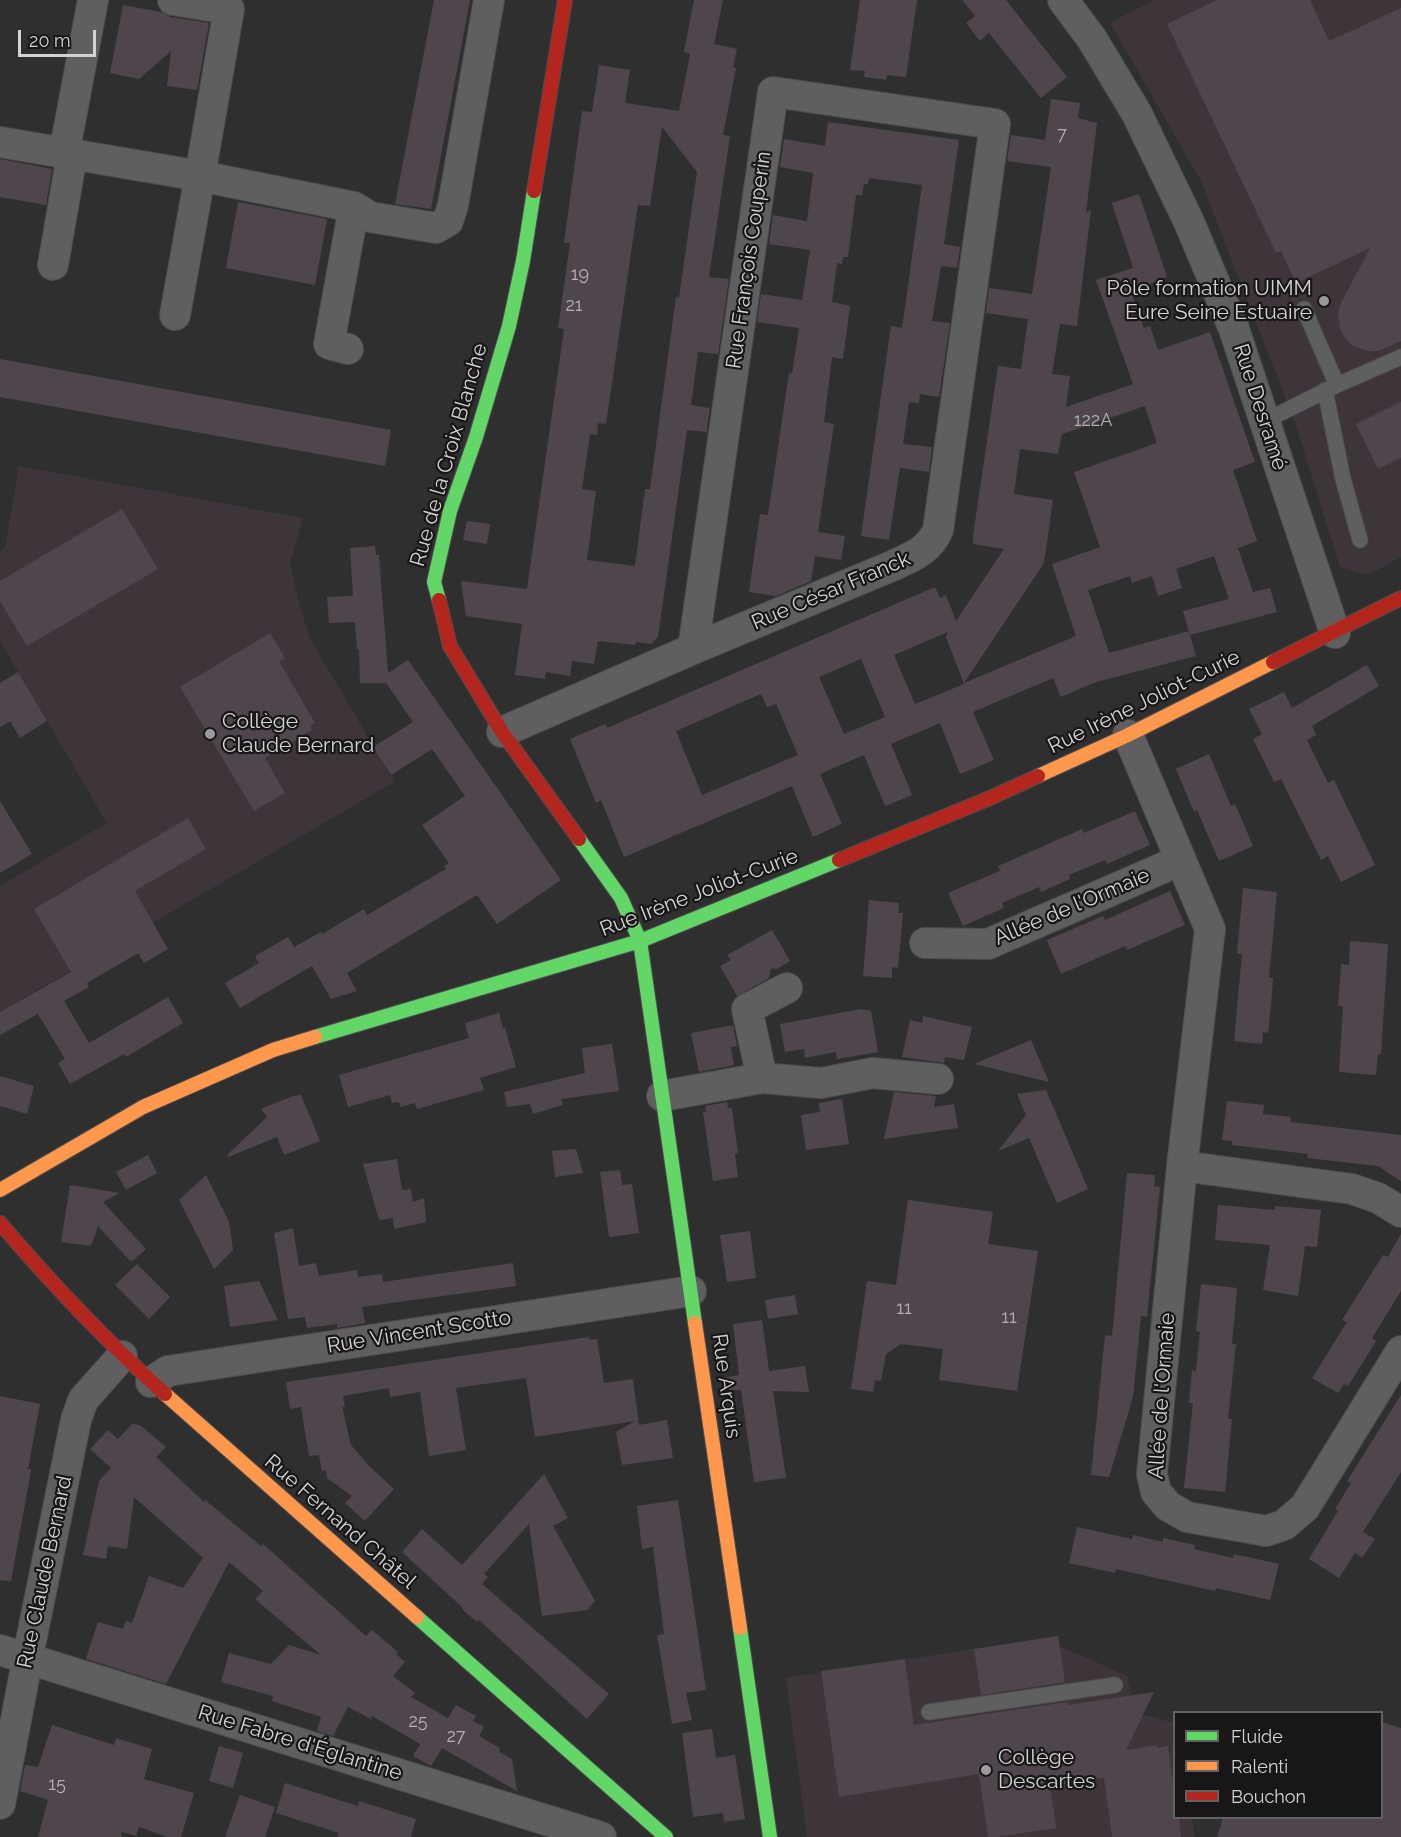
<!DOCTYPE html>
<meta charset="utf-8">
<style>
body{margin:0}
#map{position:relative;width:1401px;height:1837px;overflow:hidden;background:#302f30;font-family:Raleway,sans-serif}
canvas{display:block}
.legend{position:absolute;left:1173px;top:1711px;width:210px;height:108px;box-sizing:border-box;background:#181617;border:2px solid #636263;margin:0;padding:8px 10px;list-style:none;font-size:18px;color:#d4d3d4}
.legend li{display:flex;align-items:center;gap:12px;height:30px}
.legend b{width:30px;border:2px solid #636263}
.scale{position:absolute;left:18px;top:30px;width:78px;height:27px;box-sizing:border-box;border:3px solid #d4d3d4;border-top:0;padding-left:8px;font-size:18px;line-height:21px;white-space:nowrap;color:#d4d3d4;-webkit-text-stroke:4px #181617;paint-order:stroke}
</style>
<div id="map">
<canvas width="1401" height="1837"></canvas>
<ul class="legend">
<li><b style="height:8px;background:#63d668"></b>Fluide</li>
<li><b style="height:8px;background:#ff974d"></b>Ralenti</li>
<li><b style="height:8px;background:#b3261e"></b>Bouchon</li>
</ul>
<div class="scale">20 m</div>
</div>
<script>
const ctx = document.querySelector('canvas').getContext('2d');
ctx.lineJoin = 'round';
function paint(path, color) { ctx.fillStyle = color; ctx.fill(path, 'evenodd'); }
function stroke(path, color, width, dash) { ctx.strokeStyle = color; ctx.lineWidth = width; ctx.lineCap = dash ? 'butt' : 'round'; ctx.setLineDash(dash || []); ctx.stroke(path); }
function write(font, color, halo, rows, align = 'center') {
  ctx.font = font + ' Raleway,sans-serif'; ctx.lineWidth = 4.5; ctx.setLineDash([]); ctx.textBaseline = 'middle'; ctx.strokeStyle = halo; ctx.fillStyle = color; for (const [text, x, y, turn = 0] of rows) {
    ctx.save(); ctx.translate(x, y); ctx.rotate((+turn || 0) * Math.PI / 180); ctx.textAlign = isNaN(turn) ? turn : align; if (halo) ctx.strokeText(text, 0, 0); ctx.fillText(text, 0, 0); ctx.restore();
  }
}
paint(new Path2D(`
 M 1154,0 L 1401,0 L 1401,557 L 1368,575 L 1340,567 L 1295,422 L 1200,179 L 1110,23 Z
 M 19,466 L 303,518 L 290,562 L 299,604 L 310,638 L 394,782 L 0,1012 L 0,886 L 107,823 L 0,641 L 0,551 L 5,548 Z
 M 1058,1636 L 1060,1646 L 1127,1676 L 1136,1713 L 1174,1723 L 1174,1818 L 1192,1818 L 1195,1837 L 807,1837 L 786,1678 Z`), '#3d353a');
paint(new Path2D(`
 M 434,0 L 470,0 L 431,209 L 395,204 Z
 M 694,0 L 723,0 L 714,44 L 737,49 L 733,67 L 736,68 L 723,135 L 730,136 L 709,277 L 729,279 L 718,354 L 698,352 L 691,405 L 710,408 L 708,420 L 707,432 L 687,430 L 658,637 L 651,644 L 636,642 L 635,645 L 598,641 L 594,664 L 572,661 L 570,676 L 546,672 L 545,679 L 515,675 L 522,624 L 466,616 L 461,581 L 527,589 L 564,329 L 558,328 L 570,243 L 564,243 L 582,111 L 592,112 L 599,65 L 630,70 L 625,103 L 679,111 L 690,54 L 684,52 ZM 662,127 L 697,172 L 679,298 L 676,297 L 650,489 L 645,489 L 635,566 L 587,560 L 596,491 L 582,489 L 590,434 L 597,435 L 598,423 L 606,424 L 638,205 L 650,206 Z
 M 860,0 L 917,0 L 906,77 L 887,75 L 886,80 L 864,77 L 865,71 L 850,70 Z
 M 962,0 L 1006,0 L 1067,77 L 1041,98 L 989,33 L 980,41 L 966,23 L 975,16 Z
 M 1217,0 L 1310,0 L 1329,41 L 1401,8 L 1401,341 L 1379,351 L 1368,351 L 1353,346 L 1345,338 L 1340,329 L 1338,313 L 1341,303 L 1370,248 L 1296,283 L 1281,251 L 1276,253 L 1167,24 Z
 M 123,5 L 161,12 L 170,17 L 209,23 L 197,90 L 167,86 L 171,51 L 139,79 L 110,73 Z
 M 1051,99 L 1080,103 L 1078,118 L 1097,123 L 1086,212 L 1091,210 L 1077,326 L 1060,324 L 1052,374 L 1070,376 L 1066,407 L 1133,384 L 1096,280 L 1133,268 L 1112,203 L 1139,194 L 1167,277 L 1131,292 L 1144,328 L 1150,326 L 1158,350 L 1210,332 L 1255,462 L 1233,470 L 1257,541 L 1238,548 L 1253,592 L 1270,588 L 1277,612 L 1190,635 L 1183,611 L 1229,599 L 1214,556 L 1176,569 L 1182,588 L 1158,596 L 1152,576 L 1132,583 L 1130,576 L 1088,590 L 1109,653 L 1189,631 L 1196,656 L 1096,682 L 1061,697 L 1053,678 L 973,712 L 994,760 L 960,774 L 940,723 L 891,744 L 912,795 L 885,806 L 864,755 L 820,774 L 842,824 L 813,837 L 792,786 L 624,857 L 601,800 L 596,803 L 570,739 L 605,724 L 607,728 L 935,587 L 940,598 L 946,595 L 956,621 L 1004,549 L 973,544 L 973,536 L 998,366 L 1021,369 L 1028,319 L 986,313 L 989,288 L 1032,294 L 1051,167 L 1007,161 L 1011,135 L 1045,140 ZM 1145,406 L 1157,443 L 1074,472 L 1100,547 L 1052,564 L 1076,636 L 964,683 L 1044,563 L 1053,500 L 1014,494 L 1020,449 L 1058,454 L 1062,434 ZM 948,632 L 946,637 L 964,684 L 915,704 L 894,655 ZM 861,659 L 885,717 L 844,734 L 819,677 ZM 761,694 L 767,707 L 776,704 L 798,755 L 702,795 L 676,731 Z
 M 828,122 L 959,140 L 944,244 L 960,247 L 957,268 L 941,266 L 932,321 L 950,323 L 939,397 L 920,394 L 919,403 L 909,402 L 903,444 L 932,447 L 929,472 L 900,468 L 889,540 L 861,536 L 891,326 L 902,328 L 922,185 L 869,178 L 868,184 L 864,184 L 862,195 L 856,195 L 848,257 L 843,257 L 842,264 L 837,263 L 832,302 L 850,306 L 843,359 L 832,357 L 824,422 L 834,424 L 818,532 L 845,536 L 841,560 L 815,556 L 811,581 L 776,596 L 749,592 L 760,514 L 768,515 L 789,373 L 792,374 L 799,328 L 757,322 L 761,294 L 802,300 L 810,250 L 769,244 L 773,215 L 807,221 L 813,173 L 780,167 L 784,139 L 825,146 Z
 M 0,159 L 52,169 L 46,205 L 0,197 Z
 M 238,202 L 327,219 L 315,285 L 226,268 Z
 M 0,359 L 391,430 L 385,466 L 0,397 Z
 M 1401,402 L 1401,458 L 1378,469 L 1356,424 Z
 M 122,509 L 158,569 L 27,646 L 0,601 L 0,581 Z
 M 467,521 L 490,524 L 487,544 L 463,540 Z
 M 375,546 L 376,555 L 379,555 L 388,673 L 408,660 L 561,880 L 497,924 L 477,895 L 347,973 L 357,991 L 331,999 L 312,966 L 240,1008 L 225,983 L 259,963 L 255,956 L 288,937 L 294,947 L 321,932 L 322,934 L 364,909 L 367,915 L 446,869 L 444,866 L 449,863 L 422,825 L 465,796 L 432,749 L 391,775 L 373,747 L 413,722 L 386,683 L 360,683 L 359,649 L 357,649 L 355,622 L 329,623 L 327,597 L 353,596 L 350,548 Z
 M 270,633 L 285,658 L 279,661 L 315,723 L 310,726 L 312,730 L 265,758 L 285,793 L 254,811 L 180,687 Z
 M 1367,665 L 1379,686 L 1312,726 L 1316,735 L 1307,740 L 1328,783 L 1334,780 L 1375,865 L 1341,882 L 1328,856 L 1321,860 L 1281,779 L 1274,782 L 1253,739 L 1262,734 L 1249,709 L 1284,692 L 1292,708 Z
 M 18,672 L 47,721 L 20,738 L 10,721 L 0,727 L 0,683 Z
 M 1209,754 L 1231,806 L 1235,804 L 1253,846 L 1219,861 L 1197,810 L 1194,812 L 1176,769 Z
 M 0,801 L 32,854 L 0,873 Z
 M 1135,811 L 1150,845 L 1107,864 L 1105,860 L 1069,875 L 1070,879 L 1041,892 L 1039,887 L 1002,903 L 1004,908 L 963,926 L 948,893 L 1000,871 L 998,866 L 1082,829 L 1084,833 Z
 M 188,818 L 206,849 L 135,891 L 168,949 L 144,963 L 138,953 L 87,983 L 89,987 L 64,1001 L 89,1043 L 168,997 L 183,1023 L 126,1057 L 124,1054 L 70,1084 L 58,1063 L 65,1059 L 38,1014 L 0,1035 L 0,1012 L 71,972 L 34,909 Z
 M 1243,888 L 1277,892 L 1269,978 L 1273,978 L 1271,1005 L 1268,1033 L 1263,1032 L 1262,1044 L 1234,1041 L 1242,954 L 1237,954 Z
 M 1170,891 L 1185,925 L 1127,950 L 1125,946 L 1061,974 L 1047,940 L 1103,916 L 1105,920 Z
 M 869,900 L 899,903 L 898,913 L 903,913 L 898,968 L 892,967 L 892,978 L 863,976 Z
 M 772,930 L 790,961 L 777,969 L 771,968 L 769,978 L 737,996 L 720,966 L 731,960 L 727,955 Z
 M 1350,941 L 1388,944 L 1381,1054 L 1378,1054 L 1376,1075 L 1339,1072 L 1343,1006 L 1338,1006 L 1341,964 L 1349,965 Z
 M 861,1009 L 871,1011 L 878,1052 L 837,1059 L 836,1052 L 805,1058 L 804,1049 L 785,1052 L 780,1024 Z
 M 499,1013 L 503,1028 L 505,1028 L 516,1067 L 480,1078 L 484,1090 L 417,1109 L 415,1103 L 400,1107 L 399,1102 L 392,1103 L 390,1095 L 348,1107 L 339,1075 L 469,1038 L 465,1023 Z
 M 923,1016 L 972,1027 L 964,1060 L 945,1057 L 944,1063 L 902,1057 L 910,1020 L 922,1023 Z
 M 733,1025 L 737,1046 L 731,1047 L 734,1065 L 699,1072 L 691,1033 Z
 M 1031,1040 L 1049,1082 L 974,1064 L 1005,1051 Z
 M 612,1044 L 619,1091 L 561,1099 L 563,1105 L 533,1114 L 530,1104 L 507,1107 L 504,1092 L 585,1073 L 582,1048 Z
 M 0,1076 L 34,1086 L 27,1114 L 0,1106 Z
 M 1046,1090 L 1088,1189 L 1057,1203 L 1029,1138 L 998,1151 L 1026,1115 L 1017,1094 Z
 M 894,1092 L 936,1096 L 934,1107 L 954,1104 L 958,1128 L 884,1139 Z
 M 301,1095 L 320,1141 L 284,1155 L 277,1137 L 228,1157 L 227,1155 L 267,1117 L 261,1109 L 293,1096 Z
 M 842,1099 L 849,1144 L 806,1150 L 801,1115 L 820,1112 L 819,1103 Z
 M 1227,1101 L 1264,1105 L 1263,1114 L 1291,1117 L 1290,1122 L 1401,1135 L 1401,1181 L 1378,1166 L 1307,1158 L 1308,1154 L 1232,1145 L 1232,1141 L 1222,1140 Z
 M 727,1102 L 728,1108 L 732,1108 L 738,1153 L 735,1154 L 738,1177 L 713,1181 L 703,1112 L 706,1112 L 705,1106 Z
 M 576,1149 L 583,1173 L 555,1177 L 552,1151 Z
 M 148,1155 L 157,1173 L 126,1190 L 116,1172 Z
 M 397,1159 L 402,1190 L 411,1189 L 413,1202 L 424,1198 L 426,1222 L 394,1229 L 393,1218 L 379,1220 L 363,1164 Z
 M 620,1170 L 622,1185 L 632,1184 L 639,1233 L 609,1237 L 600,1172 Z
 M 1127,1173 L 1155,1175 L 1154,1186 L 1160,1187 L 1147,1317 L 1141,1316 L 1133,1397 L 1109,1477 L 1091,1475 L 1105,1335 L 1112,1336 Z
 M 206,1175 L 229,1222 L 233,1250 L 214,1269 L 179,1200 Z
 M 70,1185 L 120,1193 L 103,1202 L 146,1249 L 131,1262 L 98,1226 L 91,1246 L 61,1242 Z
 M 908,1200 L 993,1212 L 988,1244 L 1038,1251 L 1017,1391 L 939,1380 L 943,1349 L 901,1344 L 886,1354 L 881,1381 L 875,1380 L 873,1392 L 851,1389 L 867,1281 L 896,1285 Z
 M 1218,1205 L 1275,1210 L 1275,1206 L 1321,1210 L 1317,1247 L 1305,1246 L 1298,1296 L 1263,1290 L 1270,1245 L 1215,1240 Z
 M 293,1228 L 299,1266 L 316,1263 L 319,1276 L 357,1270 L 358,1277 L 382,1274 L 383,1282 L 513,1263 L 516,1286 L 362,1307 L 365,1323 L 337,1328 L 337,1324 L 307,1328 L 305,1317 L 288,1319 L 274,1233 Z
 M 750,1231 L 756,1278 L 727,1282 L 720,1235 Z
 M 1401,1234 L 1401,1291 L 1372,1338 L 1376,1341 L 1362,1364 L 1348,1386 L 1344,1384 L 1338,1393 L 1312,1378 L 1347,1322 L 1342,1320 L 1383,1255 L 1388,1257 Z
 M 137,1264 L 170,1297 L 149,1319 L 115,1285 Z
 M 259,1281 L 278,1320 L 230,1327 L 224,1286 Z
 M 1201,1284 L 1237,1288 L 1232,1344 L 1236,1344 L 1228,1419 L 1232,1419 L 1225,1492 L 1184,1488 L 1193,1403 L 1189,1403 L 1192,1370 L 1196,1371 L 1200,1332 L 1196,1331 Z
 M 795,1295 L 798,1314 L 768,1319 L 765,1300 Z
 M 762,1320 L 769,1371 L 805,1366 L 809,1392 L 773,1391 L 786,1478 L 754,1482 L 741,1390 L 724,1390 L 722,1378 L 739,1375 L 733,1324 Z
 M 589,1337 L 589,1340 L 597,1339 L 604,1383 L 633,1379 L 639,1425 L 667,1420 L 673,1458 L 622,1465 L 616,1432 L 635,1421 L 535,1437 L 526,1378 L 456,1388 L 466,1450 L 429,1456 L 420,1392 L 390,1397 L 389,1388 L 343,1396 L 345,1407 L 342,1407 L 351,1445 L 369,1466 L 394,1489 L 365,1521 L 345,1503 L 352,1496 L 327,1478 L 326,1470 L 322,1471 L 319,1455 L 309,1456 L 301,1407 L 290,1409 L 286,1382 Z
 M 1401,1395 L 1401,1472 L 1363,1532 L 1375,1539 L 1362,1558 L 1355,1553 L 1339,1578 L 1309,1559 L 1338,1511 L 1335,1509 L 1351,1483 L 1347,1481 Z
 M 0,1396 L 40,1404 L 28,1469 L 31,1469 L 30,1476 L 11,1581 L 0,1580 Z
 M 132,1424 L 140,1425 L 166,1447 L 156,1457 L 204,1502 L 205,1500 L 261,1546 L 263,1544 L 366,1636 L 372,1630 L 398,1652 L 396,1654 L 405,1662 L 393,1676 L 415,1693 L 411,1697 L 448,1718 L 456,1705 L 476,1716 L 473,1721 L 484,1727 L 479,1736 L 500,1748 L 499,1752 L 512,1759 L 517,1791 L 442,1748 L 431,1766 L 413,1756 L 420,1744 L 372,1716 L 371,1719 L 348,1707 L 333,1736 L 317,1731 L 321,1717 L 272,1701 L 273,1696 L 221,1682 L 229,1653 L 271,1664 L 289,1645 L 321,1655 L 255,1599 L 263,1591 L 229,1562 L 166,1684 L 86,1659 L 98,1622 L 123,1629 L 126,1621 L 132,1623 L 149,1576 L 183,1588 L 203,1558 L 134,1497 L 127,1549 L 108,1546 L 106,1559 L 83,1555 L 99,1481 L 111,1468 L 90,1449 L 108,1430 L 118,1439 Z
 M 544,1474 L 568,1518 L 553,1526 L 595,1601 L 587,1610 L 542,1616 L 529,1524 L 484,1574 L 488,1577 L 482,1584 L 609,1694 L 587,1719 L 479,1620 L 477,1622 L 462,1609 L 463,1608 L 402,1552 L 422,1529 L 462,1565 Z
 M 678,1500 L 706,1690 L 686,1693 L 692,1720 L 672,1724 L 657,1635 L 664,1634 L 653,1547 L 642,1549 L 637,1506 Z
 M 1077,1527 L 1132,1539 L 1133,1535 L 1163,1542 L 1163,1538 L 1195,1545 L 1194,1549 L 1233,1558 L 1234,1554 L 1279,1564 L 1270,1600 L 1216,1588 L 1215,1591 L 1116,1569 L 1115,1573 L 1069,1563 Z
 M 1058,1636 L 1065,1682 L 981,1695 L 974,1649 Z
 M 905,1659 L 914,1725 L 1067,1702 L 1068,1705 L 1154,1692 L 1126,1750 L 1157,1745 L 1157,1748 L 1168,1746 L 1174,1790 L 1174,1818 L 1179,1818 L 1181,1837 L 1112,1837 L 1104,1778 L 1050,1786 L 1056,1828 L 996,1837 L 988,1837 L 979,1774 L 839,1797 L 821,1671 Z
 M 1382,1722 L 1401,1728 L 1401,1837 L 1217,1837 L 1223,1818 L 1382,1818 Z
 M 52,1725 L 114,1745 L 116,1738 L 152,1749 L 144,1779 L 194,1793 L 181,1837 L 167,1837 L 139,1827 L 136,1836 L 122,1832 L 121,1837 L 38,1837 L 48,1800 L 20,1791 L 25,1765 L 38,1767 Z
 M 712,1729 L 716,1758 L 735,1755 L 745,1819 L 724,1822 L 723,1813 L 693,1817 L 682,1733 Z
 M 219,1746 L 243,1753 L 233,1788 L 209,1781 Z
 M 285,1783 L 358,1806 L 359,1801 L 416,1819 L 411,1837 L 338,1837 L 339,1833 L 276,1813 Z
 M 240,1795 L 275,1807 L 265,1837 L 225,1837 Z`), '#4f464d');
const lane = new Path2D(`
 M 1304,309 L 1337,385
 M 1325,390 L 1343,479 L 1360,540
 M 1265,421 L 1337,385 L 1401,357
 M 929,1712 L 1115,1685`);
const street = new Path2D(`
 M 1063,0 L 1092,39 L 1137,114 L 1189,222 L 1234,329 L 1335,633
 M 0,142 L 200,176 L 229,9 L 173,0
 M 64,154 L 93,0
 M 53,265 L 72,155
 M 175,315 L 200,176 L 354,207 L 370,217 L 436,228 L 448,221 L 453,205 L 489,0
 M 348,349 L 329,344 L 354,207
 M 502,732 L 693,649 L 892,566 C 911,557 929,551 938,530 L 995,124 L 773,92 L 693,649
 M 1128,735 L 1210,929 L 1182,1166 L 1152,1474 L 1156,1492 L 1168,1506 L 1187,1517 L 1266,1531 L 1284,1525 L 1305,1507 L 1401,1351
 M 925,943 L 988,944 L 1181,860
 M 762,1078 L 747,1009 L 787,988
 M 662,1096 L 762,1078 L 821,1083 L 873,1073 L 938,1079
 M 1182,1166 L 1352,1189 L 1378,1198 L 1401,1212
 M 151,1382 L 168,1371 L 691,1291
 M 0,1650 L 601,1837
 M 0,1804 L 31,1641 L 76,1420 L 83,1400 L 122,1356`);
const fast = new Path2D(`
 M 439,600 L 434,582 L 450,511 L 476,437 L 509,326 L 523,261 L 534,191
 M 579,839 L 621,898 L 640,941 L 695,1323
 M 315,1037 L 640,941 L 839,860
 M 417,1617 L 666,1837
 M 740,1628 L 770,1837`);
const slow = new Path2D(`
 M 1038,776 L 1128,735 L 1273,662
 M 0,1190 L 143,1107 L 273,1050 L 315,1037
 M 695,1323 L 740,1628
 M 165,1394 L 417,1617`);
const jam = new Path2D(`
 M 534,191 L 565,0
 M 439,600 L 450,646 L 502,732 L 579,839
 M 1273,662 L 1401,598
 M 839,860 L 990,798 L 1038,776
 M 0,1223 C 51,1283 106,1341 165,1394`);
stroke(lane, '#4d4c4d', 17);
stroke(street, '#4d4c4d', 32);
stroke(fast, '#4d4c4d', 16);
stroke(slow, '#4d4c4d', 16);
stroke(jam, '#4d4c4d', 16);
stroke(lane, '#605f60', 15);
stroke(street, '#605f60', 30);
stroke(fast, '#63d668', 14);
stroke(slow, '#ff974d', 14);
stroke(jam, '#b3261e', 14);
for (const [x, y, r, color] of [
 [1324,301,6,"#9b9a9b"],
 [210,734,6,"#9b9a9b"],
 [986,1770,6,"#9b9a9b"]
]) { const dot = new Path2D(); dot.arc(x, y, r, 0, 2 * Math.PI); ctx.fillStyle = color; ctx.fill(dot); stroke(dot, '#181617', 2); }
write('18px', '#b3b0b2', null, [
 ["7",1062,135],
 ["19",580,275],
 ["21",574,306],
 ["122A",1093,421],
 ["11",904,1309],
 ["11",1009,1318],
 ["25",418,1722],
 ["27",456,1737],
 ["15",57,1785]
]);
write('21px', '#d4d3d4', '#181617', [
 ["Rue François Couperin",749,260,-82],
 ["Rue Desramé",1260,407,72],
 ["Rue de la Croix Blanche",449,455,-74],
 ["Rue César Franck",831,591,-23],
 ["Rue Irène Joliot-Curie",1144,702,-26],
 ["Rue Irène Joliot-Curie",699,893,-21],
 ["Allée de l'Ormaie",1072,907,-23],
 ["Rue Vincent Scotto",419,1332,-9],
 ["Rue Arquis",726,1386,82],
 ["Allée de l'Ormaie",1162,1396,-86],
 ["Rue Fernand Châtel",340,1522,41],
 ["Rue Claude Bernard",45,1572,-78],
 ["Rue Fabre d'Églantine",300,1743,17]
]);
write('21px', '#d4d3d4', '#181617', [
 ["Pôle formation UIMM",1312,289,"right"],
 ["Eure Seine Estuaire",1312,313,"right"],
 ["Collège",222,722],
 ["Claude Bernard",222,746],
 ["Collège",998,1758],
 ["Descartes",998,1782]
], 'left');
</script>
